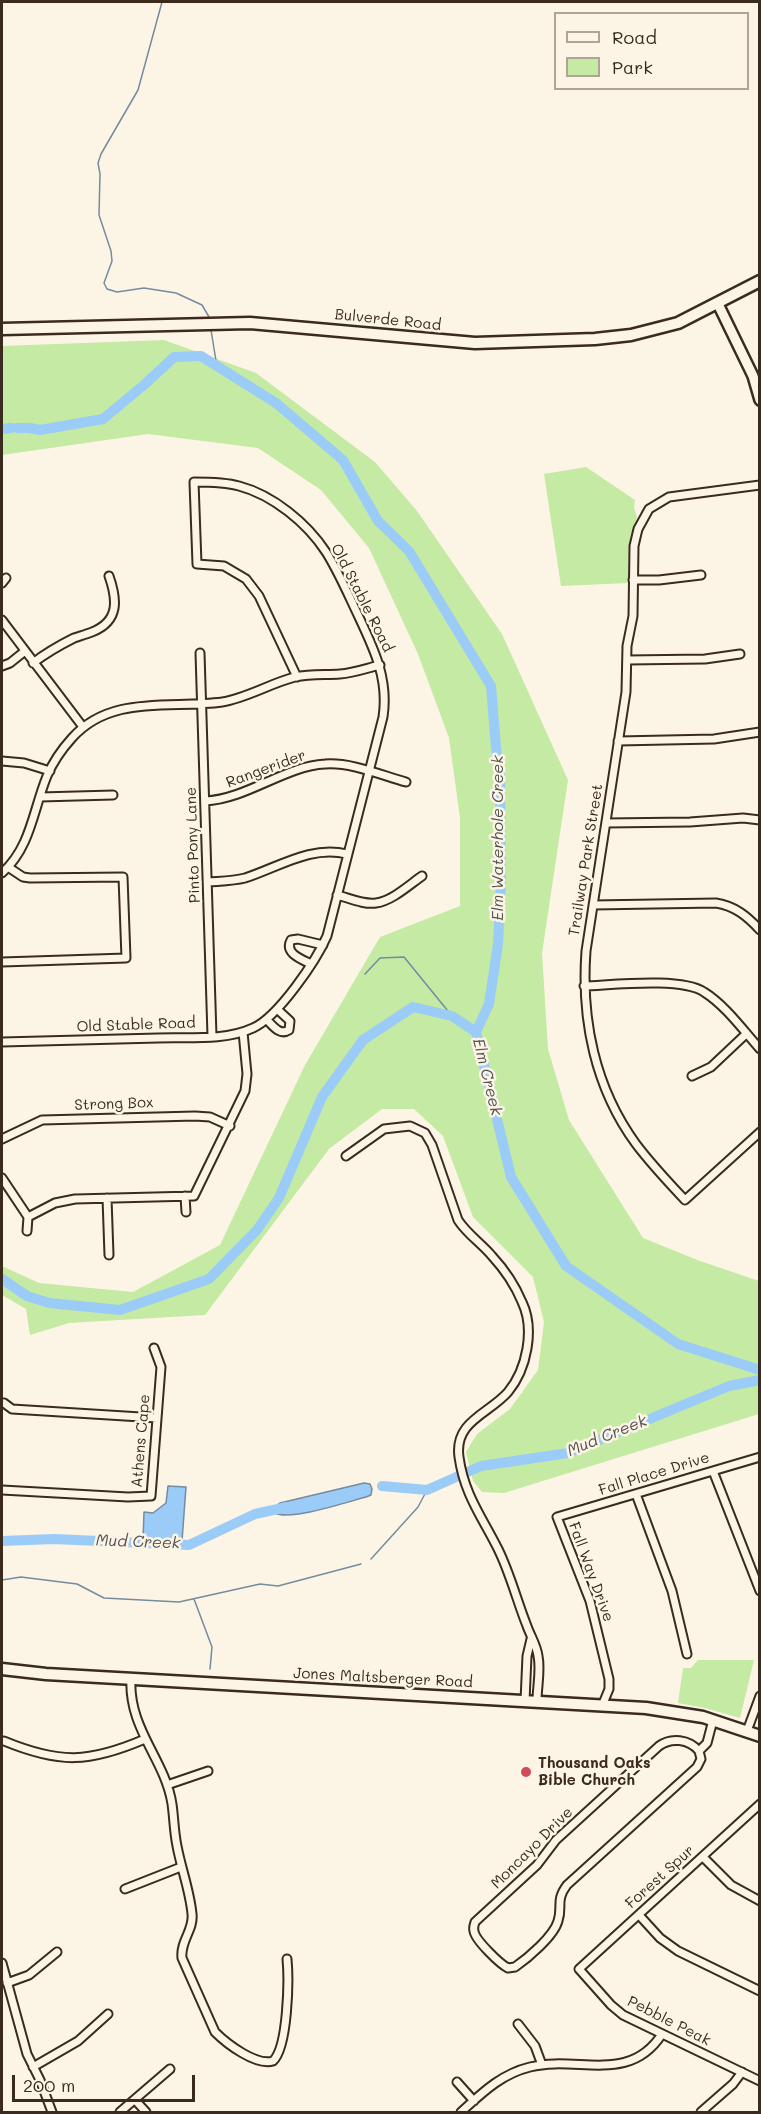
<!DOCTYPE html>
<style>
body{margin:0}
#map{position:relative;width:761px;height:2114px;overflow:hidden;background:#fcf5e5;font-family:Mali,sans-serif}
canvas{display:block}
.frame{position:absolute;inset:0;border:3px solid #3b2a1e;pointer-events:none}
.legend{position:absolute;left:554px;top:12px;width:195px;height:78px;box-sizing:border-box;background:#fcf5e5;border:2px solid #afa495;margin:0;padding:8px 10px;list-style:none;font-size:18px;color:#3b2a1e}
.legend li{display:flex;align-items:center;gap:12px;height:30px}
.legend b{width:30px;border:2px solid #afa495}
.scale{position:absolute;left:12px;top:2075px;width:183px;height:27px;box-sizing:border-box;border:3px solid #3b2a1e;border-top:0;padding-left:8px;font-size:18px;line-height:21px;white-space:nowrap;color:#3b2a1e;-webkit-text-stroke:4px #fcf5e5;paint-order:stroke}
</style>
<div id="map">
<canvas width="761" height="2114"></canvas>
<div class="frame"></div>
<ul class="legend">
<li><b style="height:8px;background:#fcf5e5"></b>Road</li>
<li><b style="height:16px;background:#c5eaa4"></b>Park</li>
</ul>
<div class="scale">200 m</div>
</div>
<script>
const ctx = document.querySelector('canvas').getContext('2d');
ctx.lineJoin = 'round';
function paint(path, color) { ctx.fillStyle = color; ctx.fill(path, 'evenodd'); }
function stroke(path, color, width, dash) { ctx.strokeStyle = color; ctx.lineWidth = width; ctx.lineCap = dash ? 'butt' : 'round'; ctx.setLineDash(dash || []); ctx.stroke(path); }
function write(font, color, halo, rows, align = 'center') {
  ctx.font = font + ' Mali,sans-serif'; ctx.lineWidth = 5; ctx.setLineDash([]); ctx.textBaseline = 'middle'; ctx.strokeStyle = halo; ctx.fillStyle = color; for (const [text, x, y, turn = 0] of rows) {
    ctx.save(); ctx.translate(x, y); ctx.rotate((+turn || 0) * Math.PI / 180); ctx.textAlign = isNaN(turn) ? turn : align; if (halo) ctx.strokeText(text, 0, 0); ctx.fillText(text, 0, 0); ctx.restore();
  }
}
paint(new Path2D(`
 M 164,340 L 256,373 L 375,462 L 417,511 L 502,634 L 568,780 L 542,953 L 548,1049 L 569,1120 L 643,1238 L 700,1261 L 759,1281 L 759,1414 L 504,1493 L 482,1492 L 473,1481 L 466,1452 L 477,1434 L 510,1409 L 538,1370 L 544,1322 L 533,1277 L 473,1217 L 443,1136 L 414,1109 L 382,1109 L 329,1149 L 205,1315 L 69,1323 L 30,1335 L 26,1309 L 2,1295 L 2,1266 L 39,1283 L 133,1292 L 220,1245 L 305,1065 L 380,937 L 460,906 L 460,818 L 449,738 L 418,654 L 369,548 L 321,490 L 258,448 L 148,434 L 2,455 L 2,346 Z
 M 586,467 L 635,500 L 634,507 L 637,517 L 629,545 L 628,583 L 561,586 L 544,474 Z
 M 698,1660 L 754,1660 L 740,1718 L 705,1708 L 678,1703 L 683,1668 L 691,1668 Z`), '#c5eaa4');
const water = new Path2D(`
 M 364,1483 L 370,1484 L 372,1489 L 371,1495 L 366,1497 C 347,1502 291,1521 275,1513 L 274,1507 L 280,1503 Z
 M 168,1486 L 186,1487 L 182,1541 L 143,1540 L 144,1512 L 153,1513 L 166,1503 Z`);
paint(water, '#9bcbf7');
stroke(water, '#758ba0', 1.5);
stroke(new Path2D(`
 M 162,2 L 138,90 L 101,154 L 98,163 L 100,174 L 99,215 L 111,251 L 112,261 L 104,283 L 107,289 L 117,292 L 144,288 L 176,293 L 202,305 L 209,317
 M 211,330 L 217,367
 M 365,974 L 380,958 L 404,957 L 452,1016
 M 371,1559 L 418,1507 L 427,1490
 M 2,1580 L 21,1577 L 77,1584 L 104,1598 L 179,1602 L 260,1584 L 278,1586 L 361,1564
 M 194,1599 L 212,1647 L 210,1669`), '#758ba0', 1.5);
stroke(new Path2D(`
 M 17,428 L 30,428 L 40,430 L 103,419 L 144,385 L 174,357 L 201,356 L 276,403 L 343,460 L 378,521 L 409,551 L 491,686 L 496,748 L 500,776 L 501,879 L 498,944 L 489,1004 L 476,1032
 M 2,429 L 11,428
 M 2,1279 L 27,1296 L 49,1303 L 120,1310 L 209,1279 L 257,1230 L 279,1198 L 322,1097 L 363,1040 L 413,1007 L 452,1016 L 476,1032 L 511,1177 L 566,1266 L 678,1344 L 760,1370
 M 382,1486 L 427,1490 L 481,1466 L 568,1453 L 729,1386 L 760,1380
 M 2,1541 L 54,1539 L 189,1545 L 255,1514 L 287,1507`), '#9bcbf7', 10);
const minor = new Path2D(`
 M 760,485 L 669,497 L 649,509 L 638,529 L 634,546 L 633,616 L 627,646 L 626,692 L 586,951 C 581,1020 595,1088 636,1144 C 651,1164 668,1182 685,1200 L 760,1132
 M 633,580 L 659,580 L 701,575
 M 2,583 L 6,578
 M 2,620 L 83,727
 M 200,653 L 212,1036
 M 627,660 L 705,659 L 740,654
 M 33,663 C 46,653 60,645 74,638 C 80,636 87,634 92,632 C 120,621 117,599 109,576
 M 2,666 L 10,663 L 25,651
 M 618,741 L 714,739 L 760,732
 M 2,761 L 24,763 L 50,771
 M 40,797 L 113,795
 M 205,801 C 247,799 285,766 325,764 C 351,762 381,775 406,782
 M 606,823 L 690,822 L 743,818 L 760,820
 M 2,873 C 31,847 33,810 47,776 C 53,762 62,749 72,738 C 111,694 171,709 222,702 C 247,698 271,683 295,677 C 310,674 325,675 340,674 C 354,673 367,668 380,665
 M 208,882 C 221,881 233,881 245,878 C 279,867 311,845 347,854
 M 337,895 C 349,898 364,905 376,903 C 392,901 409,885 422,876
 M 593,905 L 716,903 C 735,906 747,916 760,930
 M 2,962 L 126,958 L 123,877 L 30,878 L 23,877 L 8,867
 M 311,964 C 301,959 284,953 291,940 L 298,939 L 323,945
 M 584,986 C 613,985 681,977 704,992 C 725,1005 743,1030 760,1049
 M 267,1020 C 273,1026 280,1036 289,1030 L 290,1021 L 277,1009
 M 2,1042 C 54,1041 106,1039 158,1038 C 188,1037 225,1041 253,1028 C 278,1017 316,961 327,936 L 383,717 C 389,678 373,647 357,613 C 347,592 338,571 326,552 C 307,523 273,495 239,486 C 225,482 209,482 194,482 L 197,564 L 224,566 L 246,579 L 259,596 L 297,677
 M 692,1076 L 711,1067 L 746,1034
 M 2,1139 L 42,1120 L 195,1116 L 210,1117 L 230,1126
 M 346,1156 L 384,1129 L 410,1126 L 425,1133 L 432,1145 L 458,1220 C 467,1234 481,1243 492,1256 C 504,1269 515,1285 522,1302 C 535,1329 527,1369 508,1392 C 489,1414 454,1421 459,1457 C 464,1494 482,1517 498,1549 C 510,1573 517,1601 527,1626 C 530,1635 537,1646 538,1656 C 541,1670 537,1687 537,1701
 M 2,1178 L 28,1217 L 27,1231
 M 185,1196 L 186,1212
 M 107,1198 L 109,1255
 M 28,1217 L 55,1203 L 75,1199 L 194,1196 L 245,1091 L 247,1074 L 243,1032
 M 4,1403 L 12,1409 L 157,1418
 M 713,1471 L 760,1591
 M 2,1490 L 128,1497 L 151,1496 L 161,1367 L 154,1348
 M 636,1494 L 672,1591 L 687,1654
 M 131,1678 C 128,1729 165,1759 172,1804 C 174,1818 174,1832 177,1846 C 181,1868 190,1891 192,1914 C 194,1930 180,1941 182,1958 L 215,2032 C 227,2044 256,2066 273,2061 C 288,2047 289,1980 287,1959
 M 525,1701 L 527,1656 L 531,1639
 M 602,1706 L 609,1689 L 609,1679 L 590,1601 L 557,1517 L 760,1457
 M 747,1731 L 760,1696
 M 4,1741 C 60,1764 89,1763 145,1739
 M 699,1751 L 701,1759 L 697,1767 L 567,1885 C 555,1901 563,1906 558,1921 C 554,1936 528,1958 515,1967 L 508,1968 C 500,1964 475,1940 474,1931 C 473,1927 474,1926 475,1922 L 537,1865 L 556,1840 L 659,1746 C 671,1737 689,1739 699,1751 L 707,1743 L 713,1720
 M 167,1785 L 208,1771
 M 760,1804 L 579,1969 L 611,2005 L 623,2015 L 760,2081
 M 703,1857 L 731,1885 L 760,1901
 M 125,1889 L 181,1867
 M 639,1915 L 660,1938 L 678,1951 L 760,1991
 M 2,1963 L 27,2054 L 40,2080 L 52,2112
 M 7,1983 L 29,1975 L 57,1952
 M 518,2024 L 535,2046 L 542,2065
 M 33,2067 L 78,2041 L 108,2014
 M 457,2082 L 474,2101
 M 135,2100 L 146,2112
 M 120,2112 L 170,2069
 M 461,2112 C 482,2093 501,2074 530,2067 C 578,2055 629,2085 662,2034
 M 701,2112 L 733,2084 L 742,2072`);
const tertiary = new Path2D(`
 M 718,304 L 753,376 L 760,400`);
const secondary = new Path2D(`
 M 2,329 L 250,323 L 475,343 L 595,339 L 631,335 L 678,323 L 760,281
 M 2,1669 L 46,1674 L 646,1708 L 703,1717 L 760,1736`);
stroke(minor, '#3b2a1e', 11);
stroke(tertiary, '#3b2a1e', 14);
stroke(secondary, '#3b2a1e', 15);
stroke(minor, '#fcf5e5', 7);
stroke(tertiary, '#fcf5e5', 9);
stroke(secondary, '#fcf5e5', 10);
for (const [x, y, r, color] of [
 [526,1772,6,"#d1495b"]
]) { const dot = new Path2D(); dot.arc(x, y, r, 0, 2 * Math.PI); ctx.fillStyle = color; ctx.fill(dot); stroke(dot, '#fcf5e5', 2); }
write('15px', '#3b2a1e', '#fcf5e5', [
 ["Bulverde Road",388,320,6],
 ["Old Stable Road",362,598,63],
 ["Rangerider",266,769,-20],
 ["Pinto Pony Lane",193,845,-92],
 ["Trailway Park Street",586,860,-81],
 ["Old Stable Road",136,1025,-2],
 ["Strong Box",114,1104,-2],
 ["Athens Cape",141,1441,-85],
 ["Fall Place Drive",654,1474,-17],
 ["Fall Way Drive",591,1572,70],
 ["Jones Maltsberger Road",383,1678,3],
 ["Moncayo Drive",532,1848,-45],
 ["Forest Spur",660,1877,-42],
 ["Pebble Peak",669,2021,27]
]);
write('bold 15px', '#3b2a1e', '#fcf5e5', [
 ["Thousand Oaks",538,1763],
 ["Bible Church",538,1780]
], 'left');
write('italic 16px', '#535254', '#fcf5e5', [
 ["Elm Waterhole Creek",498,838,-90],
 ["Elm Creek",487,1077,76],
 ["Mud Creek",607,1436,-22],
 ["Mud Creek",138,1542,2]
]);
</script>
